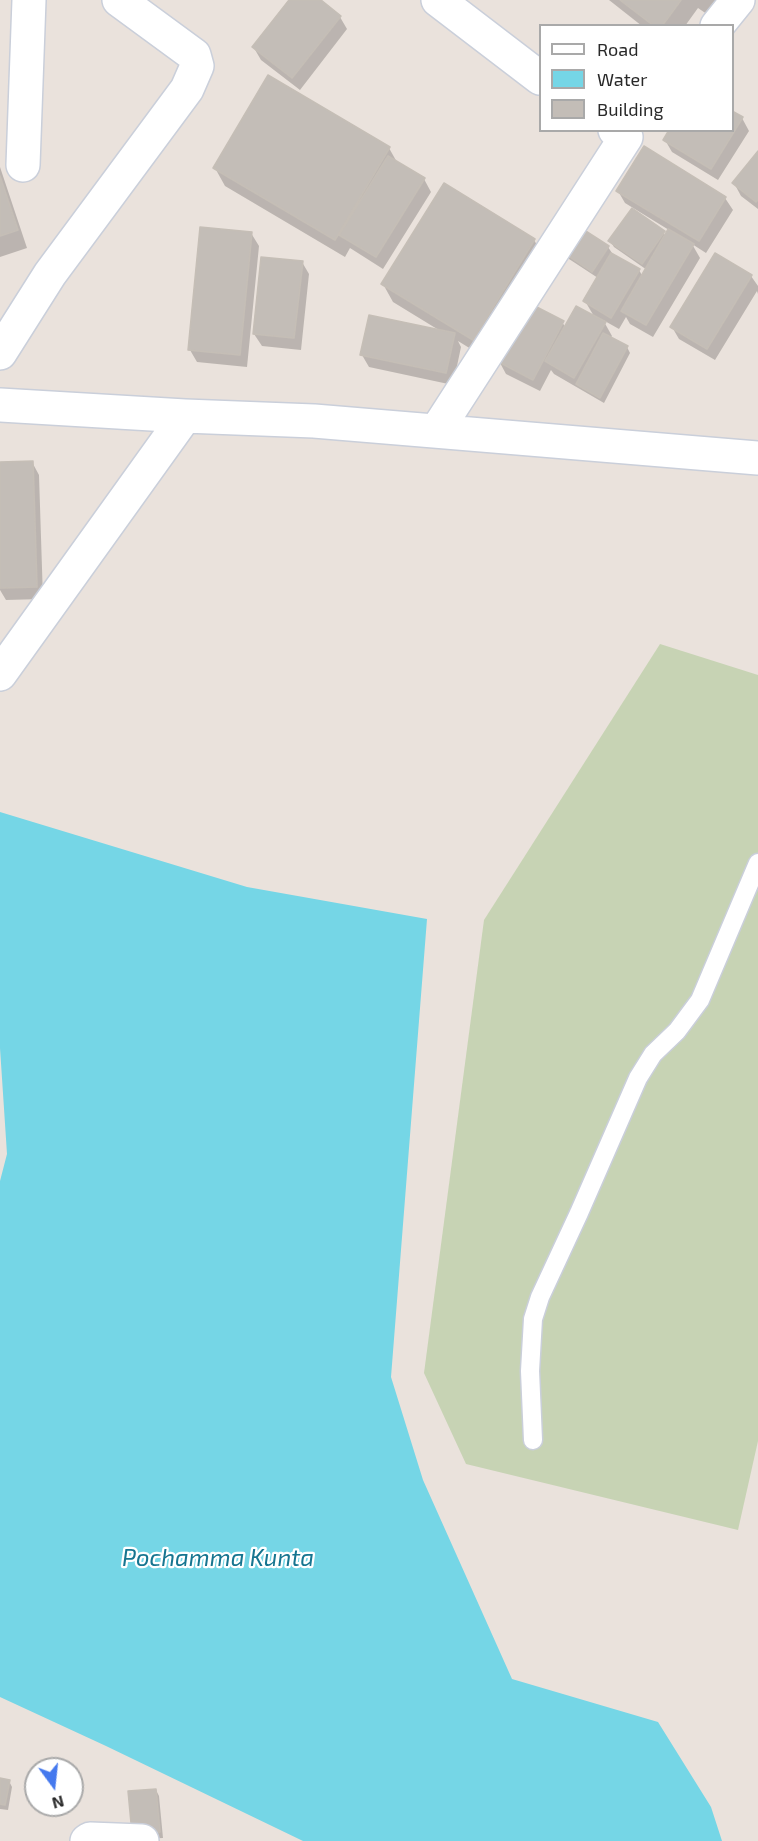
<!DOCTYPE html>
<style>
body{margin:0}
#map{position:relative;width:758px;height:1841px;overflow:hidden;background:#eae2dc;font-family:"Exo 2",sans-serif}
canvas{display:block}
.legend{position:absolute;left:539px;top:24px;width:195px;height:108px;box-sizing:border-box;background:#fff;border:2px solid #a9a9a9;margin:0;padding:8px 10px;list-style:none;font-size:18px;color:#292929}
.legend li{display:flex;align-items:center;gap:12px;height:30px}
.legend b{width:30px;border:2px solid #a9a9a9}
.north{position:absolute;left:24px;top:1757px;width:60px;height:60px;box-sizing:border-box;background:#fff;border:2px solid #a9a9a9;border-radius:50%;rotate:165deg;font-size:16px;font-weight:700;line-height:24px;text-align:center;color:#292929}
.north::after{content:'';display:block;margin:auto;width:21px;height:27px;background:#4579ee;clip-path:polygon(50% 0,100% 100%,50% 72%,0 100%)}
</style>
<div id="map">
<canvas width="758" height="1841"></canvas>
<ul class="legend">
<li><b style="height:8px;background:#fff"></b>Road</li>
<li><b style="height:16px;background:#75d6e6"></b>Water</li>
<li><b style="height:16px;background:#c3bdb7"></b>Building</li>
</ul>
<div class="north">N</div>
</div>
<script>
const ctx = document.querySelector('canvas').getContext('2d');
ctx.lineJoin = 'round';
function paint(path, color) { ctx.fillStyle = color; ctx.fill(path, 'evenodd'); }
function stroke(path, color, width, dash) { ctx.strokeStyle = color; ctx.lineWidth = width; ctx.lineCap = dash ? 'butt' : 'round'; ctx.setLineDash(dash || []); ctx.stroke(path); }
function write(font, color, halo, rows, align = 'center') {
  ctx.font = font + ' "Exo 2",sans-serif'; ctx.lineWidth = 4.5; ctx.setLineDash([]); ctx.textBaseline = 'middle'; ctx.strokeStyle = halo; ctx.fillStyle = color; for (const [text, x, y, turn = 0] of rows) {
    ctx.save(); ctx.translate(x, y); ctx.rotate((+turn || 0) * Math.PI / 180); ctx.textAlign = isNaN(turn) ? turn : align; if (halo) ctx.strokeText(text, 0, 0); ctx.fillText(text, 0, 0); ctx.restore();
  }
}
paint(new Path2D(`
 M 660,644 L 758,675 L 758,1441 L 738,1530 L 466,1464 L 424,1373 L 484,920 Z`), '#c7d3b4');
paint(new Path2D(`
 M 0,812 L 247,887 L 427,919 L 391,1377 L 423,1480 L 512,1679 L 658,1722 L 711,1807 L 722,1841 L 303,1841 L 106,1746 L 0,1697 L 0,1181 L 7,1154 L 0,1048 Z`), '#75d6e6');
paint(new Path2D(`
 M 291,0 L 318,0 L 340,17 L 347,29 L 300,90 L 261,60 L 254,48 Z
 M 609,0 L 734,0 L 717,21 L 698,8 L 685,26 L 642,26 Z
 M 742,118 L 749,131 L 718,180 L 672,152 L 665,140 L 732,130 Z
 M 389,148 L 398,164 L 424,179 L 431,192 L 383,269 L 350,248 L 345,257 L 225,186 L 215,168 Z
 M 758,153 L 758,209 L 741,196 L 734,183 Z
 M 0,167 L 27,248 L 0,257 Z
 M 618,191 L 725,198 L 733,210 L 706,253 L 692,244 L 700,258 L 653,337 L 630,324 L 626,317 L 619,329 L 603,320 L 612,336 L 610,339 L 627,347 L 630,353 L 604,403 L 554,374 L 551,370 L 540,391 L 506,374 L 499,361 L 562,322 L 566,328 L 595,318 L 585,301 L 598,278 L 569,259 L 566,253 L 582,230 L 608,247 L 612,253 L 639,270 L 643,277 L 647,270 L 614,247 L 610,241 L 663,232 L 666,237 L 669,230 L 625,203 Z
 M 251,233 L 259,246 L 247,367 L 197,362 L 190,350 Z
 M 534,240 L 544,257 L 484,357 L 458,341 L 461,347 L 453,385 L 369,367 L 362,355 L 442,332 L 393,302 L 383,284 Z
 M 302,262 L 309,274 L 301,350 L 262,346 L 254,334 Z
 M 751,276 L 758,286 L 758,294 L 757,291 L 715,360 L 679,339 L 672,327 Z
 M 32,462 L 39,475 L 43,599 L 6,600 L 0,590 L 0,463 Z
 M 0,1780 L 9,1781 L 12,1787 L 8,1810 L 0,1809 Z
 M 156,1790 L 159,1796 L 163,1838 L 137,1839 Z`), '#0003');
const building = new Path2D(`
 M 289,0 L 321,0 L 341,16 L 292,78 L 252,47 Z
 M 620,0 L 681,0 L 662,26 L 654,26 Z
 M 268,75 L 390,147 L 335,240 L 213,168 Z
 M 732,111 L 743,117 L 711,169 L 663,140 L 669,130 L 732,130 Z
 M 644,146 L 726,197 L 699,241 L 616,191 Z
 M 758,151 L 758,200 L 756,202 L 732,183 Z
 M 388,156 L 425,178 L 376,257 L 339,235 Z
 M 0,176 L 18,230 L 0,236 Z
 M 444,183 L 535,239 L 473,340 L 381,284 Z
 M 632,208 L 665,231 L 642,264 L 608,241 Z
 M 200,227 L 252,232 L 240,355 L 188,350 Z
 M 581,228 L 609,246 L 592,272 L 564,253 Z
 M 668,229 L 694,244 L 646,325 L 621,311 Z
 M 611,253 L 640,269 L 611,318 L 583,301 Z
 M 715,253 L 752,275 L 707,349 L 670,327 Z
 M 261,257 L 303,261 L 294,338 L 253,334 Z
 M 527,302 L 564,321 L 533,380 L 497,361 Z
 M 576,306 L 606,322 L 574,378 L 545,361 Z
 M 369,315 L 455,333 L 446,373 L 360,355 Z
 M 603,333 L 628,346 L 600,398 L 576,384 Z
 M 33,461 L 37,587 L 0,588 L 0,462 Z
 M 0,1778 L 10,1780 L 5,1805 L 0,1804 Z
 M 156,1789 L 160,1832 L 132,1834 L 128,1791 Z`);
paint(building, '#c3bdb7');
stroke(building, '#c5beb6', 1.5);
const lane = new Path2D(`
 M 533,1440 L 530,1371 L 533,1319 L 540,1297 L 579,1213 L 638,1078 L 653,1054 L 677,1031 L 700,1000 L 758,863`);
const street = new Path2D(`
 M 438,0 L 540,78
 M 717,26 L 738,0
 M 23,165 L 29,0
 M 0,353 L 50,274 L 187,89 L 197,66 L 194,55 L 119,0
 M 0,405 L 185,416 L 314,421 L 758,458
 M 437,430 L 626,137 L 615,130
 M 0,674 L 185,416
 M 87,1841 L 90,1839 L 142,1841`);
stroke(lane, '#cacfda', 21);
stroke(street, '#cacfda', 36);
stroke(lane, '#fff', 18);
stroke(street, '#fff', 33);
write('italic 24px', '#167590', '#fff', [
 ["Pochamma Kunta",218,1558]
]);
</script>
